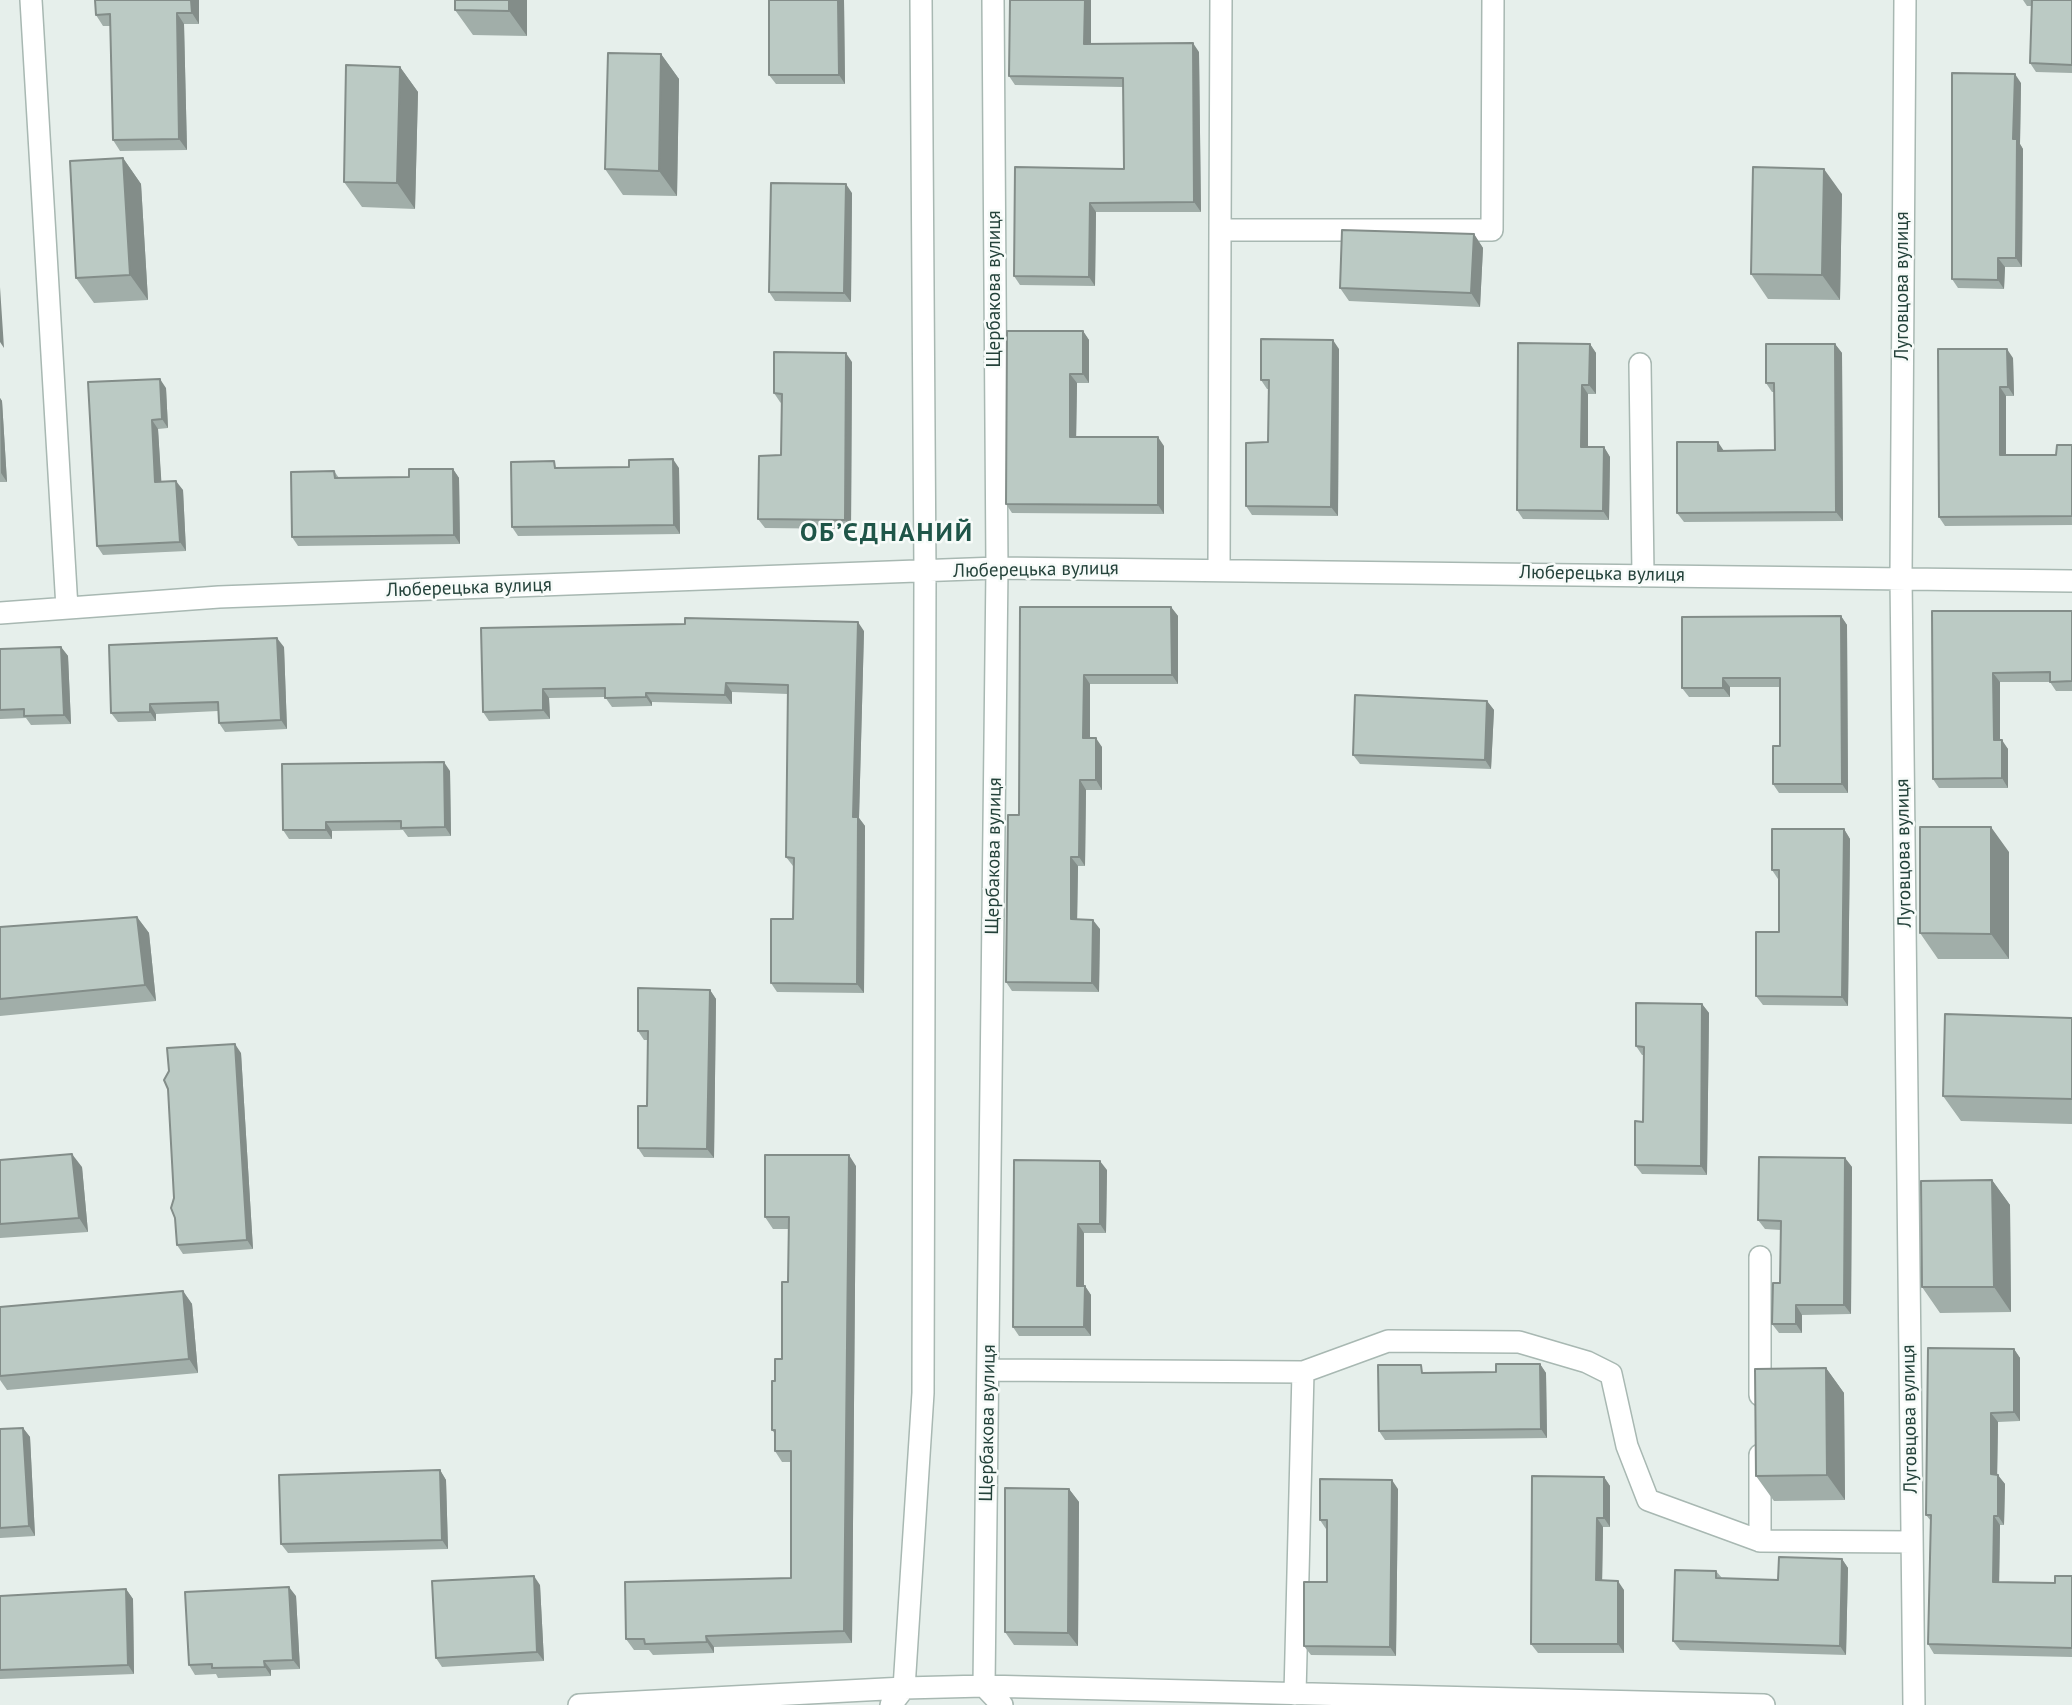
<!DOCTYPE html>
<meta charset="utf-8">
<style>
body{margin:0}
canvas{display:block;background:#e6efeb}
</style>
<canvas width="2072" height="1705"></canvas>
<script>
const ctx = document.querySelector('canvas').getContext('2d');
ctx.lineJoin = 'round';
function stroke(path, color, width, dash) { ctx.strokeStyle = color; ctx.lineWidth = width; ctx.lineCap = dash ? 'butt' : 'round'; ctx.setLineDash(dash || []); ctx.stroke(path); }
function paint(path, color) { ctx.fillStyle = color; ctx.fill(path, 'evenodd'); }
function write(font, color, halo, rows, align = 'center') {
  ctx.font = font + ' "PT Sans",sans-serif'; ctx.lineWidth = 5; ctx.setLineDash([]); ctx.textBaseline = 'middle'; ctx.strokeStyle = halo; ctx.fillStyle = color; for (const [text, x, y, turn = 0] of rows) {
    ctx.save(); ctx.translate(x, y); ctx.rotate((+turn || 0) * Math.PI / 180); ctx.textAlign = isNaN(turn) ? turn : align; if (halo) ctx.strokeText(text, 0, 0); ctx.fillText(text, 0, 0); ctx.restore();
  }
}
const minor = new Path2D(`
 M 31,0 L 67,608
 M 993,0 L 997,568 L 984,1686 L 1002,1705
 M 1905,0 L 1901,577 L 1914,1705
 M 1220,230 L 1221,0
 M 1640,364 L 1643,574
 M 1219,570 L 1220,230 L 1492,230 L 1493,0
 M 0,613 L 219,597 L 997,568 L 2072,581
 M 989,1370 L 1303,1372 L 1388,1341 L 1519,1342 L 1587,1362 L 1611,1374 L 1627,1446 L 1648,1500 L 1760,1541 L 1912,1542
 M 1760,1395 L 1760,1257
 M 1760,1541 L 1760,1455
 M 1295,1694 L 1303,1372
 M 579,1705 L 904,1688 L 984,1686 L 1764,1705
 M 891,1705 L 904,1688 L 923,1393 L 925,572 L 921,0`);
stroke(minor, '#a8b8b2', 24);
stroke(minor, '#fff', 21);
paint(new Path2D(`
 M 95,0 L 199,0 L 199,24 L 184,24 L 187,150 L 120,151 L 113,140 L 110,26 L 103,26 L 96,15 Z
 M 527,0 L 527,36 L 473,35 L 455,10 Z
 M 844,0 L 845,84 L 776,84 L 769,75 Z
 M 1091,0 L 1091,44 L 1199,52 L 1201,212 L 1096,212 L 1095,286 L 1020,285 L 1014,276 L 1124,169 L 1123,87 L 1015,85 L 1009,76 Z
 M 2023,0 L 2072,0 L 2072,73 L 2036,72 L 2030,63 L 2032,6 L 2027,6 Z
 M 661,54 L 679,79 L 677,196 L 623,195 L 605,169 Z
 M 400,67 L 418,92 L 415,209 L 362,207 L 344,182 Z
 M 2021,83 L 2020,144 L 2023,149 L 2022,267 L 2005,267 L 2004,289 L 1958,288 L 1952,279 Z
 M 123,158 L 141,184 L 148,300 L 94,303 L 76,278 Z
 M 852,193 L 851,302 L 775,301 L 769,292 Z
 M 1842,194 L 1840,300 L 1768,299 L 1751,274 Z
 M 1474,234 L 1483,248 L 1480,307 L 1349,301 L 1340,288 Z
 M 1083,331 L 1089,340 L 1089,383 L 1077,383 L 1076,437 L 1164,446 L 1164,514 L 1012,513 L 1006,504 Z
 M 1590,344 L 1596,353 L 1596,394 L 1588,394 L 1588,447 L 1604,447 L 1610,457 L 1609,520 L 1523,519 L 1517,510 Z
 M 1835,344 L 1842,353 L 1843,521 L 1684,522 L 1677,513 L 1724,451 L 1775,450 L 1774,392 L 1772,392 L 1766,383 Z
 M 1339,349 L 1338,516 L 1252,515 L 1246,506 L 1268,442 L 1268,389 L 1267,389 L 1261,380 Z
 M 2013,358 L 2014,396 L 2006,396 L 2006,455 L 2056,455 L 2072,445 L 2072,525 L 1945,526 L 1939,517 Z
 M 852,362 L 851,529 L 765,528 L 758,519 L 781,455 L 781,403 L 780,402 L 774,393 Z
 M 166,388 L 168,428 L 158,429 L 161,481 L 183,490 L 186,551 L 103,555 L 97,546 Z
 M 0,398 L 2,401 L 7,482 L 0,482 Z
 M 629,467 L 679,468 L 680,534 L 518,536 L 512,527 L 559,468 Z
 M 453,469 L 459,478 L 460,544 L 298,546 L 292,537 L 334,471 L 339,478 L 409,477 Z
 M 1020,607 L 1171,607 L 1178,616 L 1178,684 L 1090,684 L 1090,738 L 1102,747 L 1102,790 L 1086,790 L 1085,866 L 1078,866 L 1077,919 L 1100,929 L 1099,992 L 1012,991 L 1006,982 L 1019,815 Z
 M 1932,611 L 2072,611 L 2072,691 L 2056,691 L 2050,682 L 2000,682 L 2000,740 L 2008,749 L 2008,788 L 1939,788 L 1933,779 Z
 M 1841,616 L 1847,625 L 1848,793 L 1779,793 L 1773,784 L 1780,746 L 1780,687 L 1730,687 L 1730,697 L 1689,697 L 1682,688 Z
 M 481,628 L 864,631 L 859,818 L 865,826 L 864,993 L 777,992 L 771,983 L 793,919 L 794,866 L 793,866 L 786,857 L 788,694 L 732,692 L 732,704 L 652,702 L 652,706 L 612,707 L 605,697 L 549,698 L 550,719 L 489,721 L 483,712 Z
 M 61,647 L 68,656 L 71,724 L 31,725 L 26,718 L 0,719 L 0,649 Z
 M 284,647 L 287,729 L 225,732 L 219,723 L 218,711 L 156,714 L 156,721 L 118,722 L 111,713 Z
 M 1487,701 L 1494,710 L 1491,769 L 1360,764 L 1353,755 Z
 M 450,771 L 451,836 L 408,837 L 403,830 L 332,831 L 332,839 L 289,839 L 283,830 Z
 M 1844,829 L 1850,839 L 1848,1006 L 1763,1005 L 1756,996 L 1779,932 L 1779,879 L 1778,879 L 1772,870 Z
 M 2009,852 L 2009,959 L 1938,959 L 1920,933 Z
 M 137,917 L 149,933 L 156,1001 L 0,1016 L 0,927 Z
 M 710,990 L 716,999 L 714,1158 L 644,1157 L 638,1148 L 647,1106 L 648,1040 L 644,1040 L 638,1031 Z
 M 1702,1004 L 1709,1013 L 1707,1175 L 1642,1174 L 1635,1165 L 1643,1122 L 1644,1055 L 1642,1055 L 1636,1046 Z
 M 2072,1018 L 2072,1124 L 1961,1121 L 1943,1096 Z
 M 241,1053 L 253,1249 L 183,1254 L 177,1245 Z
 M 1845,1158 L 1852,1167 L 1851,1314 L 1802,1315 L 1802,1333 L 1779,1333 L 1772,1324 L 1780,1283 L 1781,1230 L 1765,1229 L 1758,1220 Z
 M 0,1160 L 82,1167 L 88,1232 L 0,1238 Z
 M 856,1166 L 852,1643 L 714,1647 L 714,1653 L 653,1655 L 649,1650 L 634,1650 L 626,1639 L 791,1578 L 791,1462 L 782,1462 L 775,1451 L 775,1434 L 772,1430 L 775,1381 L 782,1359 L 788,1282 L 789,1229 L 773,1229 L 765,1217 Z
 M 1107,1170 L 1106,1233 L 1084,1233 L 1084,1286 L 1085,1286 L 1091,1295 L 1091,1336 L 1019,1336 L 1013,1327 Z
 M 1992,1180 L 2010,1205 L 2011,1312 L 1940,1313 L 1922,1287 Z
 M 183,1291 L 192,1304 L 198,1373 L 7,1390 L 0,1380 L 0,1307 Z
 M 2014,1349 L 2020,1358 L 2020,1421 L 1998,1422 L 1997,1475 L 2005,1484 L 2004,1525 L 2000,1525 L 1999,1582 L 2055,1583 L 2072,1576 L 2072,1657 L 1934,1654 L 1928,1644 L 1931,1521 L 1926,1515 Z
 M 1540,1364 L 1546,1373 L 1547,1438 L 1385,1440 L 1379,1431 L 1427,1372 L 1496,1372 Z
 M 1826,1368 L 1844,1393 L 1845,1500 L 1774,1501 L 1756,1476 Z
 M 23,1428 L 30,1437 L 35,1536 L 0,1538 L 0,1429 Z
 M 440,1470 L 446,1480 L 448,1549 L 288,1553 L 281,1544 Z
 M 1604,1477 L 1610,1486 L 1610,1527 L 1603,1527 L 1602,1580 L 1624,1590 L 1624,1653 L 1538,1653 L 1531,1644 Z
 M 1069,1489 L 1079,1502 L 1078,1646 L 1014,1645 L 1005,1632 Z
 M 1398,1489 L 1396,1656 L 1311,1655 L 1304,1646 L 1327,1582 L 1327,1529 L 1326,1529 L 1320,1520 Z
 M 1842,1559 L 1848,1568 L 1846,1655 L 1680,1650 L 1673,1641 L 1716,1571 L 1722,1578 L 1778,1580 Z
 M 540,1585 L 544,1661 L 442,1667 L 436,1658 Z
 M 126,1589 L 133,1599 L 134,1674 L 0,1679 L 0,1596 Z
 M 296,1596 L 300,1669 L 271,1670 L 271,1676 L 218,1678 L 216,1674 L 195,1675 L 189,1665 Z`), '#a1aea9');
paint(new Path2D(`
 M 191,0 L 199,0 L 199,24 L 192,13 Z
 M 509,0 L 527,0 L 527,36 L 509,11 Z
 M 838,0 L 844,0 L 845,84 L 839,75 Z
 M 1085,0 L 1091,0 L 1091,53 L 1084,44 Z
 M 177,13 L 184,24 L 187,150 L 179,139 Z
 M 1193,43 L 1199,52 L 1201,212 L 1194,202 Z
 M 661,54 L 679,79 L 677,196 L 659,171 Z
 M 400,67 L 418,92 L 415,209 L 397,183 Z
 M 2015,74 L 2021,83 L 2020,144 L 2023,149 L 2022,267 L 2016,258 L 2013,139 Z
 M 123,158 L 141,184 L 148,300 L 130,275 Z
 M 1824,169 L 1842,194 L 1840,300 L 1822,275 Z
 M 846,184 L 852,193 L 851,302 L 844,293 Z
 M 1090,203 L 1096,212 L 1095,286 L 1089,277 Z
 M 1474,234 L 1483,248 L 1480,307 L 1471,293 Z
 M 1998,258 L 2005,267 L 2004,289 L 1998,280 Z
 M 0,287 L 4,348 L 0,342 Z
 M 1083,331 L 1089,340 L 1089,383 L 1083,374 Z
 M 1333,340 L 1339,349 L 1338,516 L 1331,507 Z
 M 1590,344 L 1596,353 L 1596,394 L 1589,385 Z
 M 1835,344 L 1842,353 L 1843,521 L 1836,512 Z
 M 2007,349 L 2013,358 L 2014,396 L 2008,387 Z
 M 846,353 L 852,362 L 851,529 L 845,520 Z
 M 1070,374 L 1077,383 L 1076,446 L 1070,437 Z
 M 160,379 L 166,388 L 168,428 L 162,419 Z
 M 1582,385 L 1588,394 L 1588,456 L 1581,447 Z
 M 2000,387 L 2006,396 L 2006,464 L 2000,455 Z
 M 0,398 L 2,401 L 7,482 L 1,473 Z
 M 152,420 L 158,429 L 162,491 L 155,482 Z
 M 1158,437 L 1164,446 L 1164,514 L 1158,505 Z
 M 1718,442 L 1724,451 L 1718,451 Z
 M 1604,447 L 1610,457 L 1609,520 L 1603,511 Z
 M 673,459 L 679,468 L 680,534 L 674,525 Z
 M 453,469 L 459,478 L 460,544 L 454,535 Z
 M 176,481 L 183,490 L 186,551 L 180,542 Z
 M 1171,607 L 1178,616 L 1178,684 L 1172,675 Z
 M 1841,616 L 1847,625 L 1848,793 L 1842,784 Z
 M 858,622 L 864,631 L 859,818 L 865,826 L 864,993 L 857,984 L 853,817 Z
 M 277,638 L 284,647 L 287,729 L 281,720 Z
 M 61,647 L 68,656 L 71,724 L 64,715 Z
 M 1993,673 L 2000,682 L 2000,749 L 1994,740 Z
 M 1084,675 L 1090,684 L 1090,747 L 1083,738 Z
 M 1723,678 L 1730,687 L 1730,697 L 1723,688 Z
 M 726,683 L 732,692 L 732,704 L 725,695 Z
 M 543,689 L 549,698 L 550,719 L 543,710 Z
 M 646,693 L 652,702 L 652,706 L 646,697 Z
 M 1487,701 L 1494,710 L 1491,769 L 1485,760 Z
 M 150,704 L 156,714 L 156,721 L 150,712 Z
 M 1096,738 L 1102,747 L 1102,790 L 1096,780 Z
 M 2002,740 L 2008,749 L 2008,788 L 2002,778 Z
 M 444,762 L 450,771 L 451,836 L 445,827 Z
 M 1080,780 L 1086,790 L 1085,866 L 1079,857 Z
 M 326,822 L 332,831 L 332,839 L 326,830 Z
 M 1991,827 L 2009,852 L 2009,959 L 1991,934 Z
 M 1844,829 L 1850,839 L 1848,1006 L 1842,997 Z
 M 1071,857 L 1078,866 L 1077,928 L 1071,919 Z
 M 137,917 L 149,933 L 156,1001 L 145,985 Z
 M 1093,920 L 1100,929 L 1099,992 L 1092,983 Z
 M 710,990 L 716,999 L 714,1158 L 707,1149 Z
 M 1702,1004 L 1709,1013 L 1707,1175 L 1701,1166 Z
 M 235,1044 L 241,1053 L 253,1249 L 247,1240 Z
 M 72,1154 L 82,1167 L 88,1232 L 79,1218 Z
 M 849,1155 L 856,1166 L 852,1643 L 844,1631 Z
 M 1845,1158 L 1852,1167 L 1851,1314 L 1844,1305 Z
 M 1100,1161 L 1107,1170 L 1106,1233 L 1100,1224 Z
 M 1992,1180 L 2010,1205 L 2011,1312 L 1994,1287 Z
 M 1078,1224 L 1084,1233 L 1084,1295 L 1077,1286 Z
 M 1085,1286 L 1091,1295 L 1091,1336 L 1084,1327 Z
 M 183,1291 L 192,1304 L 198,1373 L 189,1359 Z
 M 1796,1305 L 1802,1315 L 1802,1333 L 1796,1324 Z
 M 2014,1349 L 2020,1358 L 2020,1421 L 2014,1412 Z
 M 1540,1364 L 1546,1373 L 1547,1438 L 1541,1429 Z
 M 1826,1368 L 1844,1393 L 1845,1500 L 1827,1475 Z
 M 1991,1413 L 1998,1422 L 1997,1484 L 1991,1474 Z
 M 23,1428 L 30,1437 L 35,1536 L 29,1526 Z
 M 440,1470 L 446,1480 L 448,1549 L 442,1540 Z
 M 1998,1475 L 2005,1484 L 2004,1525 L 1998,1516 Z
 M 1604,1477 L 1610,1486 L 1610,1527 L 1604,1518 Z
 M 1392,1480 L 1398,1489 L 1396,1656 L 1390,1647 Z
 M 1069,1489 L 1079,1502 L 1078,1646 L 1068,1633 Z
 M 1994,1516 L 2000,1525 L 1999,1591 L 1993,1582 Z
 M 1597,1518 L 1603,1527 L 1602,1589 L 1596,1580 Z
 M 1842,1559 L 1848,1568 L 1846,1655 L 1840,1646 Z
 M 534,1576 L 540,1585 L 544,1661 L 537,1652 Z
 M 1618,1581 L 1624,1590 L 1624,1653 L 1618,1644 Z
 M 289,1587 L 296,1596 L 300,1669 L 293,1660 Z
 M 126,1589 L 133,1599 L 134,1674 L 128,1665 Z
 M 706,1636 L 714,1647 L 714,1653 L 707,1642 Z
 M 264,1661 L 271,1670 L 271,1676 L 265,1667 Z`), '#838d89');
const building = new Path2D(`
 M 95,0 L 191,0 L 192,13 L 177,13 L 179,139 L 113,140 L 110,14 L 96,15 Z
 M 455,0 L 509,0 L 509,11 L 455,10 Z
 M 769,0 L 838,0 L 839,75 L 769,75 Z
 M 1010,0 L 1085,0 L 1084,44 L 1193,43 L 1194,202 L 1090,203 L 1089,277 L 1014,276 L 1015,167 L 1124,169 L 1123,78 L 1009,76 Z
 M 2032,0 L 2072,0 L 2072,65 L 2030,63 Z
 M 608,53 L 661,54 L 659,171 L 605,169 Z
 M 346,65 L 400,67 L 397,183 L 344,182 Z
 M 1952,73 L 2015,74 L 2013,139 L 2017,139 L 2016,258 L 1998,258 L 1998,280 L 1952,279 Z
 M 123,158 L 130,275 L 76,278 L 70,161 Z
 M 1753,167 L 1824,169 L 1822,275 L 1751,274 Z
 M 771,183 L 846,184 L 844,293 L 769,292 Z
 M 1342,230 L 1474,234 L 1471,293 L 1340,288 Z
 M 1007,331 L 1083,331 L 1083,374 L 1070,374 L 1070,437 L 1158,437 L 1158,505 L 1006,504 Z
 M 1261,339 L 1333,340 L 1331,507 L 1246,506 L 1246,443 L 1268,442 L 1269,380 L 1261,380 Z
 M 1518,343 L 1590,344 L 1589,385 L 1582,385 L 1581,447 L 1604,447 L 1603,511 L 1517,510 Z
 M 1766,344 L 1835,344 L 1836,512 L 1677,513 L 1677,442 L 1718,442 L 1718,451 L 1775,450 L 1774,383 L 1766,383 Z
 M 1938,349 L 2007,349 L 2008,387 L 2000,387 L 2000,455 L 2056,455 L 2057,445 L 2072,445 L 2072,516 L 1939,517 Z
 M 774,352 L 846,353 L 845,520 L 758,519 L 759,456 L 781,455 L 782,394 L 774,393 Z
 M 160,379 L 162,419 L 152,420 L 155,482 L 176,481 L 180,542 L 97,546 L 88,382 Z
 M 673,459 L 674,525 L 512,527 L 511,462 L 554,461 L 555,468 L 629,467 L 629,460 Z
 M 409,469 L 453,469 L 454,535 L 292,537 L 291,472 L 334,471 L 335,478 L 409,477 Z
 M 1020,607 L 1171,607 L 1172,675 L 1084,675 L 1083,738 L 1096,738 L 1096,780 L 1080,780 L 1079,857 L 1071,857 L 1071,919 L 1093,920 L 1092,983 L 1006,982 L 1008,815 L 1019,815 Z
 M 1932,611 L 2072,611 L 2072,681 L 2050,682 L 2050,672 L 1993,673 L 1994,740 L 2002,740 L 2002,778 L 1933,779 Z
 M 1841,616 L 1842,784 L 1773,784 L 1773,746 L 1780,746 L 1780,678 L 1723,678 L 1723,688 L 1682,688 L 1682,617 Z
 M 685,618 L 858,622 L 853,817 L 858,817 L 857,984 L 771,983 L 771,919 L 793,919 L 794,858 L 786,857 L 788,685 L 726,683 L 725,695 L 646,693 L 646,697 L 605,698 L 605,688 L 543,689 L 543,710 L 483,712 L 481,628 L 685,624 Z
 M 277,638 L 281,720 L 219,723 L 218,702 L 150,704 L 150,712 L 111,713 L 109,645 Z
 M 61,647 L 64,715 L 24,716 L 24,709 L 0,710 L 0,649 Z
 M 1355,695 L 1487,701 L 1485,760 L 1353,755 Z
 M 444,762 L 445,827 L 401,828 L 401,821 L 326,822 L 326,830 L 283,830 L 282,764 Z
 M 1920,827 L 1991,827 L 1991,934 L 1920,933 Z
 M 1772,829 L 1844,829 L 1842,997 L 1756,996 L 1756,932 L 1779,932 L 1779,870 L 1772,870 Z
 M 137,917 L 145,985 L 0,999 L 0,927 Z
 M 638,988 L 710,990 L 707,1149 L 638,1148 L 638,1106 L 647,1106 L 648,1031 L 638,1031 Z
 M 1636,1003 L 1702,1004 L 1701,1166 L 1635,1165 L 1635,1121 L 1643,1122 L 1644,1047 L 1636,1046 Z
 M 1945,1014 L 2072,1018 L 2072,1099 L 1943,1096 Z
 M 235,1044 L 247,1240 L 177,1245 L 175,1218 L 171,1208 L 174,1198 L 168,1089 L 164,1080 L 169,1071 L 167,1048 Z
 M 72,1154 L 79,1218 L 0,1224 L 0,1160 Z
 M 765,1155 L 849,1155 L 844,1631 L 706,1636 L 707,1642 L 645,1644 L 644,1639 L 626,1639 L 625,1582 L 791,1578 L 791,1451 L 775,1451 L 775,1430 L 772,1430 L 772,1381 L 775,1381 L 775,1359 L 782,1359 L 782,1282 L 788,1282 L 789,1217 L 765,1217 Z
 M 1759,1157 L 1845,1158 L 1844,1305 L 1796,1305 L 1796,1324 L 1772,1324 L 1773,1283 L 1780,1283 L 1781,1221 L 1758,1220 Z
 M 1014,1160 L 1100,1161 L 1100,1224 L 1078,1224 L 1077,1286 L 1085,1286 L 1084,1327 L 1013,1327 Z
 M 1992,1180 L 1994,1287 L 1922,1287 L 1921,1181 Z
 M 183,1291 L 189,1359 L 0,1376 L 0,1307 Z
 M 1928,1348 L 2014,1349 L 2014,1412 L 1991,1413 L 1991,1474 L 1998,1475 L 1998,1516 L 1994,1516 L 1993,1582 L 2055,1583 L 2055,1576 L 2072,1576 L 2072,1648 L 1928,1644 L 1931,1515 L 1926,1515 Z
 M 1496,1364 L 1540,1364 L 1541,1429 L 1379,1431 L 1378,1365 L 1421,1365 L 1422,1373 L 1496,1372 Z
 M 1826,1368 L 1827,1475 L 1756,1476 L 1755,1369 Z
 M 23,1428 L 29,1526 L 0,1528 L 0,1429 Z
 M 440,1470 L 442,1540 L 281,1544 L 279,1475 Z
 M 1532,1476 L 1604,1477 L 1604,1518 L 1597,1518 L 1596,1580 L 1618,1581 L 1618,1644 L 1531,1644 Z
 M 1320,1479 L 1392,1480 L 1390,1647 L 1304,1646 L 1304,1582 L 1327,1582 L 1327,1520 L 1320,1520 Z
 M 1005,1488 L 1069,1489 L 1068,1633 L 1005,1632 Z
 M 1779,1557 L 1842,1559 L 1840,1646 L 1673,1641 L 1675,1570 L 1716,1571 L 1716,1578 L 1778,1580 Z
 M 534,1576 L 537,1652 L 436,1658 L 432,1581 Z
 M 289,1587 L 293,1660 L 264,1661 L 265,1667 L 212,1668 L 212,1664 L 189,1665 L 185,1592 Z
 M 126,1589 L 128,1665 L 0,1670 L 0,1596 Z`);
paint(building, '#bbcac4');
stroke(building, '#838d89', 2);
write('19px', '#24423a', '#f7fbf9', [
 ["Луговцова вулиця",1903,286,-90],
 ["Щербакова вулиця",995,289,-90],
 ["Люберецька вулиця",1036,570,-1],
 ["Люберецька вулиця",1602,574,1],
 ["Люберецька вулиця",469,588,-2],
 ["Луговцова вулиця",1904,853,-91],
 ["Щербакова вулиця",994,856,-89],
 ["Луговцова вулиця",1910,1419,-91],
 ["Щербакова вулиця",988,1423,-89]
]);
ctx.letterSpacing = '2px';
write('bold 26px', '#1f5548', '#f7fbf9', [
 ["ОБ’ЄДНАНИЙ",887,534]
]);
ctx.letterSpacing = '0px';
</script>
